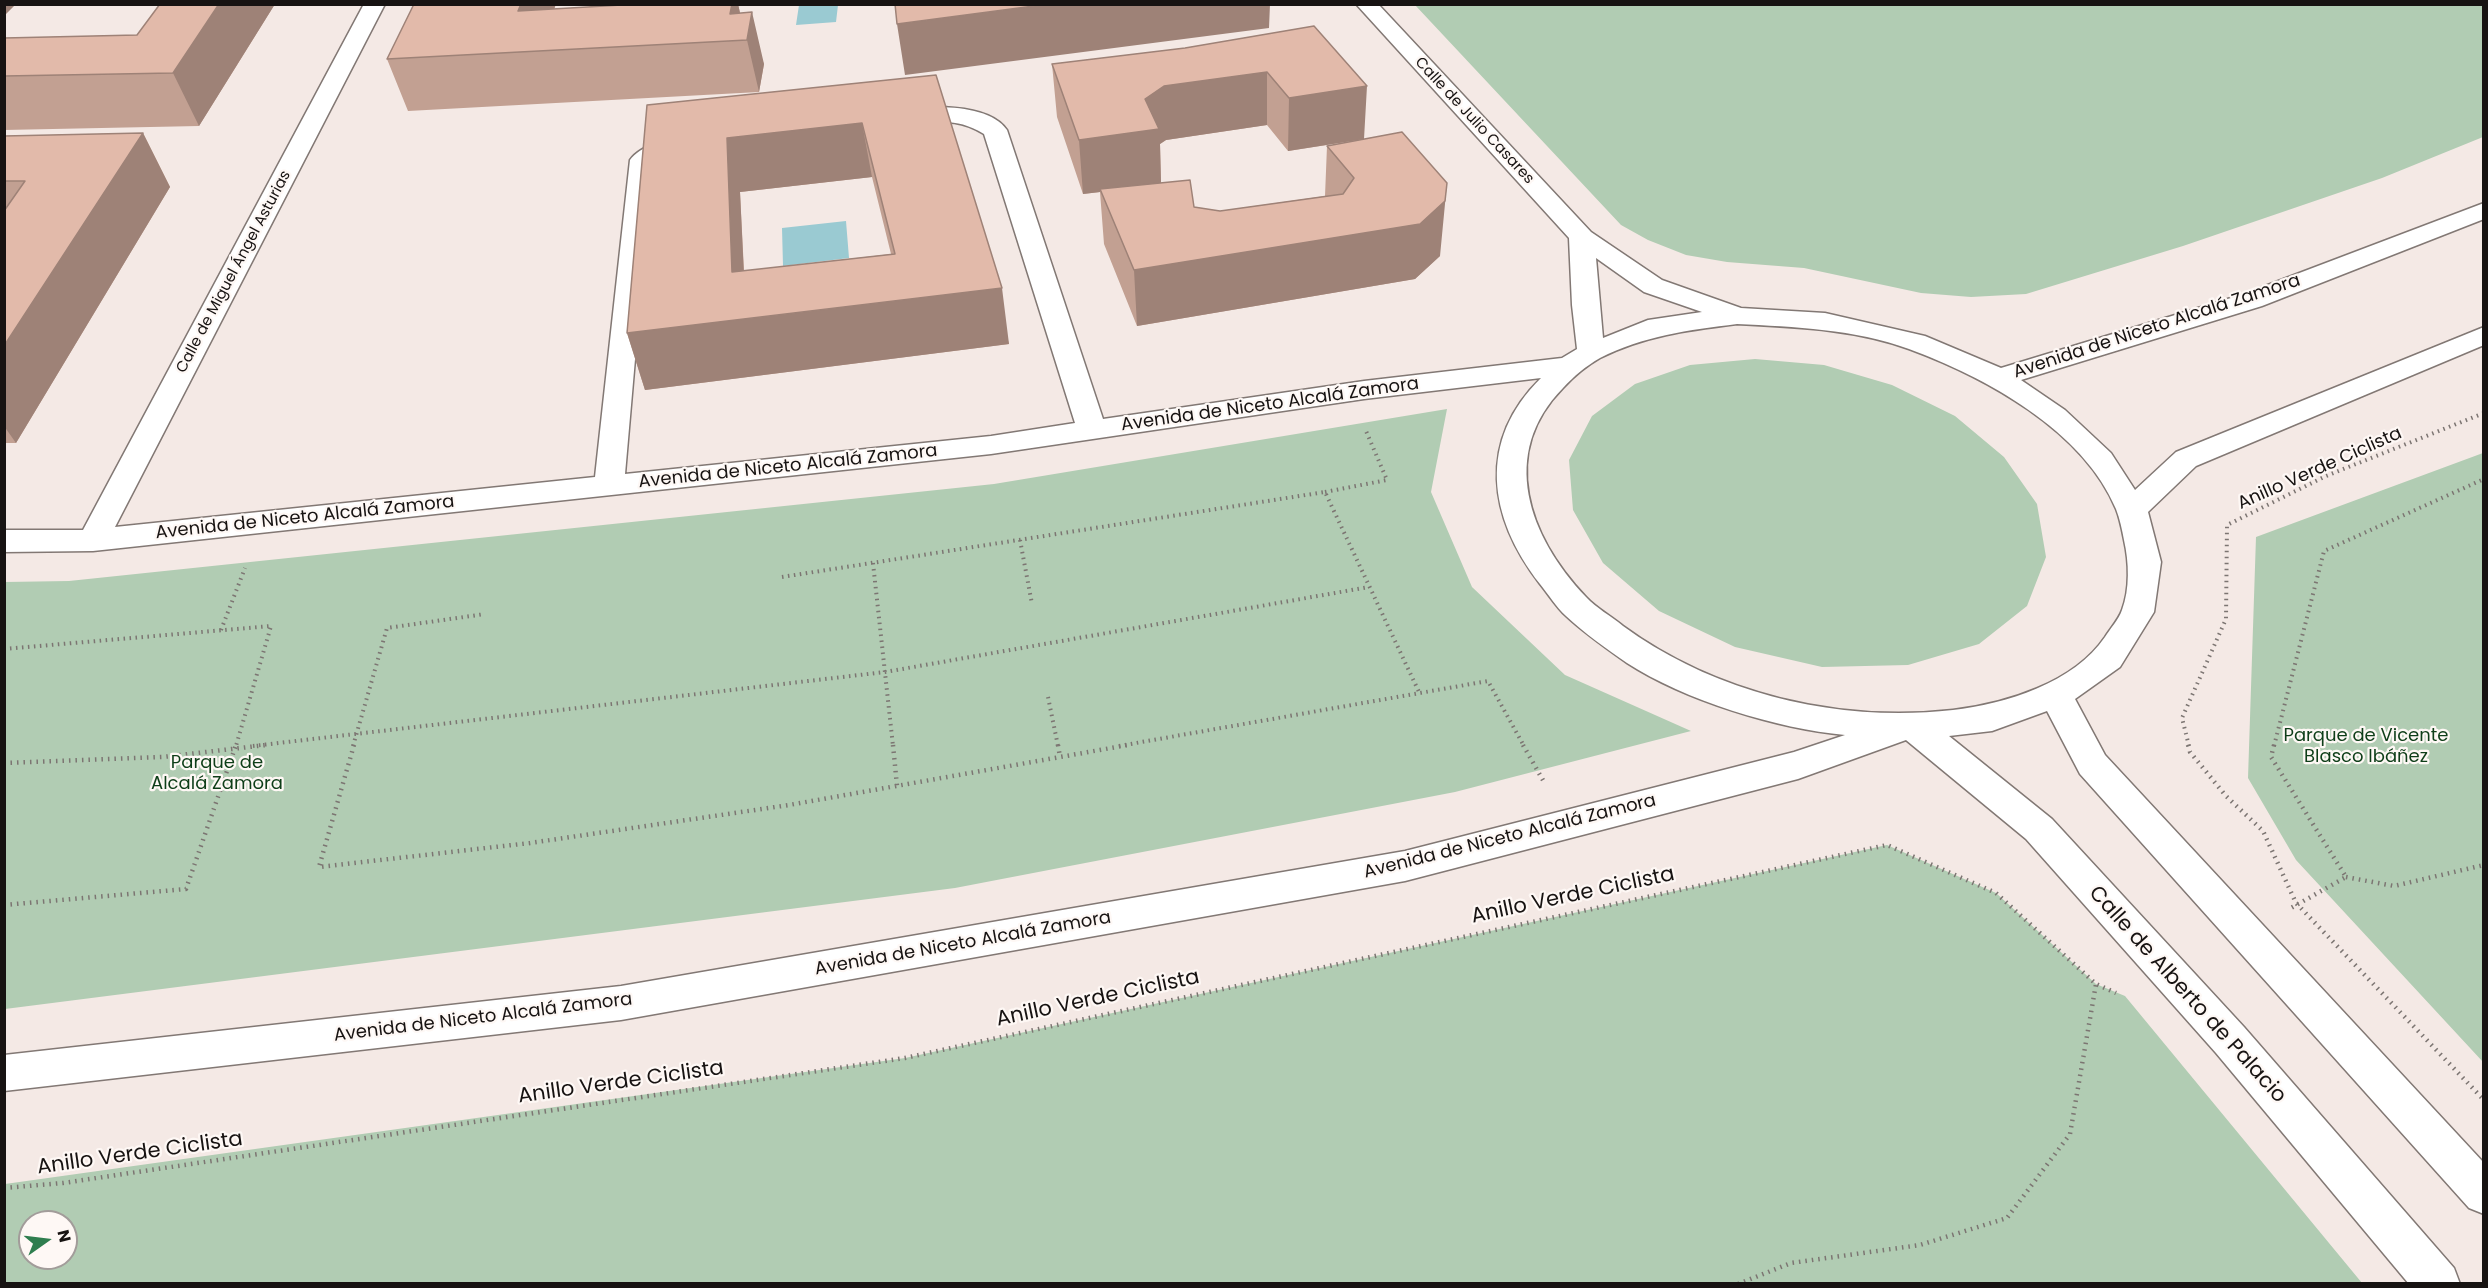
<!DOCTYPE html>
<meta charset="utf-8">
<style>
body{margin:0}
#map{position:relative;width:2488px;height:1288px;overflow:hidden;background:#f4e9e5;font-family:Poppins,sans-serif}
canvas{display:block}
.frame{position:absolute;inset:0;border:6px solid #171312;pointer-events:none}
.north{position:absolute;left:18px;top:1210px;width:60px;height:60px;box-sizing:border-box;background:#fef8f5;border:2px solid #a29c9a;border-radius:50%;rotate:76deg;font-size:16px;font-weight:700;line-height:24px;text-align:center;color:#171312}
.north::after{content:'';display:block;margin:auto;width:21px;height:27px;background:#2f7e4f;clip-path:polygon(50% 0,100% 100%,50% 72%,0 100%)}
</style>
<div id="map">
<canvas width="2488" height="1288"></canvas>
<div class="frame"></div>
<div class="north">N</div>
</div>
<script>
const ctx = document.querySelector('canvas').getContext('2d');
ctx.lineJoin = 'round';
function paint(path, color) { ctx.fillStyle = color; ctx.fill(path, 'evenodd'); }
function stroke(path, color, width, dash) { ctx.strokeStyle = color; ctx.lineWidth = width; ctx.lineCap = dash ? 'butt' : 'round'; ctx.setLineDash(dash || []); ctx.stroke(path); }
function write(font, color, halo, rows, align = 'center') {
  ctx.font = font + ' Poppins,sans-serif'; ctx.lineWidth = 4.5; ctx.setLineDash([]); ctx.textBaseline = 'middle'; ctx.strokeStyle = halo; ctx.fillStyle = color; for (const [text, x, y, turn = 0] of rows) {
    ctx.save(); ctx.translate(x, y); ctx.rotate((+turn || 0) * Math.PI / 180); ctx.textAlign = isNaN(turn) ? turn : align; if (halo) ctx.strokeText(text, 0, 0); ctx.fillText(text, 0, 0); ctx.restore();
  }
}
paint(new Path2D(`
 M 1415,5 L 2483,5 L 2483,137 L 2382,178 L 2183,246 L 2026,294 L 1971,297 L 1921,293 L 1804,268 L 1727,262 L 1686,255 L 1648,240 L 1621,225 Z
 M 1755,359 L 1824,365 L 1892,385 L 1955,416 L 2004,457 L 2037,504 L 2046,557 L 2027,606 L 1979,644 L 1908,665 L 1822,667 L 1735,647 L 1659,611 L 1603,563 L 1573,510 L 1569,460 L 1592,416 L 1635,384 L 1690,365 Z
 M 1447,409 L 1431,492 L 1472,587 L 1565,675 L 1691,731 L 1455,792 L 955,888 L 5,1009 L 5,582 L 69,581 L 994,484 Z
 M 2483,453 L 2484,453 L 2483,1062 L 2296,860 L 2248,778 L 2256,537 Z
 M 1887,845 L 1996,893 L 2096,984 L 2125,996 L 2362,1283 L 5,1283 L 5,1184 L 905,1058 ZM 30,1222 L 66,1222 L 66,1258 L 30,1258 Z`), '#b1ccb3');
paint(new Path2D(`
 M 799,5 L 838,5 L 836,22 L 796,25 Z
 M 846,221 L 849,258 L 783,266 L 782,228 Z`), '#9acad2');
const minor = new Path2D(`
 M 364,4 L 385,4 L 115,527 L 595,477 L 630,160 C 640,145 677,134 693,138 L 697,143 L 693,148 L 653,164 L 651,175 L 625,474 L 991,436 L 1075,423 L 984,134 C 947,111 928,130 895,122 L 891,117 L 895,112 C 924,105 988,102 1007,130 L 1103,419 L 1364,381 L 1562,358 L 1577,349 L 1572,305 L 1569,238 L 1356,4 L 1378,4 L 1591,232 L 1662,280 L 1741,308 L 1825,313 L 1925,336 L 2001,368 L 2244,294 L 2484,203 L 2484,219 L 2262,306 L 2021,380 L 2065,410 L 2111,453 L 2135,490 L 2176,452 L 2484,327 L 2484,345 L 2196,466 L 2148,512 L 2161,562 L 2154,612 L 2120,667 L 2075,699 L 2105,755 L 2484,1163 L 2484,1214 L 2469,1208 L 2080,774 L 2047,711 L 1992,731 L 1949,736 L 2052,819 L 2244,1027 L 2454,1268 L 2460,1284 L 2409,1284 L 2216,1053 L 2026,839 L 1906,740 L 1798,779 L 1405,881 L 621,1020 L 4,1091 L 4,1055 L 621,986 L 1405,851 L 1794,752 L 1845,735 C 1778,729 1684,700 1627,663 C 1607,649 1584,633 1566,616 C 1556,607 1549,595 1540,584 C 1488,517 1477,441 1541,378 L 1364,399 L 991,454 L 93,551 L 4,552 L 4,530 L 83,530 ZM 1596,258 L 1644,292 L 1702,312 L 1648,320 L 1603,338 ZM 1737,324 C 1795,327 1854,329 1909,349 C 1985,377 2083,430 2116,509 C 2120,519 2122,530 2124,540 C 2129,562 2130,589 2122,610 C 2119,619 2110,629 2105,637 C 2074,683 2005,704 1953,710 C 1839,723 1716,694 1623,626 C 1611,616 1596,608 1586,597 C 1529,537 1498,454 1563,388 C 1574,376 1586,366 1600,358 C 1643,336 1689,330 1737,324 Z`);
stroke(minor, '#827874', 3);
stroke(new Path2D(`
 M 1325,492 L 1387,480 L 1366,431
 M 1020,540 L 1032,604
 M 873,563 L 893,746
 M 782,577 L 1325,492 L 1419,692
 M 221,630 L 245,568
 M 4,649 L 271,626 L 236,746
 M 1048,697 L 1058,746
 M 253,746 L 885,672 L 1369,587
 M 353,746 L 387,628 L 485,614
 M 1119,746 L 1488,681 L 1524,746
 M 2189,746 L 2182,718 L 2226,619 L 2227,525 L 2326,476 L 2484,413
 M 2274,746 L 2324,551 L 2484,479`), '#7c7572', 4, [1.5, 4.5]);
stroke(new Path2D(`
 M 354,745 L 319,867 L 530,843 L 789,805 L 1128,745
 M 893,745 L 897,786
 M 1058,745 L 1060,757
 M 1523,745 L 1544,782
 M 2188,745 L 2190,752 L 2226,796 L 2263,831 L 2296,903 L 2484,1100
 M 2274,745 L 2271,757 L 2346,877 L 2291,908
 M 4,763 L 163,757 L 266,745
 M 2346,877 L 2394,886 L 2484,865
 M 4,905 L 186,889 L 236,745
 M 4,1188 L 63,1183 L 905,1058 L 1887,845 L 1996,893 L 2096,984 L 2116,993
 M 1738,1284 L 1791,1263 L 1920,1245 L 2007,1218 L 2070,1134 L 2096,984`), '#7c7572', 4.5, [1.5, 5]);
paint(minor, '#fff');
paint(new Path2D(`
 M 160,4 L 275,4 L 199,126 L 4,130 L 4,38 L 137,35 Z
 M 414,4 L 556,4 L 554,9 L 639,4 L 738,4 L 740,13 L 764,64 L 759,92 L 408,111 L 387,59 Z
 M 1314,26 L 1364,139 L 1440,256 L 1415,279 L 1137,326 L 1104,244 L 1100,192 L 1083,194 L 1057,117 L 1052,64 L 1185,48 ZM 1267,125 L 1288,151 L 1359,140 L 1327,146 L 1325,196 L 1220,211 L 1194,207 L 1161,183 L 1160,144 L 1166,140 Z
 M 936,75 L 1009,344 L 645,390 L 627,333 L 647,105 ZM 872,177 L 891,254 L 744,271 L 740,192 Z
 M 143,133 L 170,187 L 16,443 L 4,443 L 4,136 Z`), '#c2a092');
paint(new Path2D(`
 M 4,4 L 16,4 L 4,16 Z
 M 219,4 L 275,4 L 199,126 L 173,73 Z
 M 521,4 L 556,4 L 539,51 L 518,11 Z
 M 732,4 L 738,4 L 746,40 L 730,14 Z
 M 1049,4 L 1270,4 L 1269,28 L 905,75 L 897,24 Z
 M 752,12 L 764,64 L 759,92 L 747,40 Z
 M 1267,72 L 1267,125 L 1166,140 L 1160,144 L 1161,183 L 1100,189 L 1100,192 L 1083,194 L 1079,140 L 1164,86 Z
 M 1367,86 L 1364,139 L 1288,151 L 1289,98 Z
 M 862,123 L 872,177 L 740,192 L 746,319 L 1002,288 L 1009,344 L 645,390 L 627,333 L 727,138 Z
 M 143,133 L 170,187 L 16,443 L 4,426 L 4,346 Z
 M 1447,183 L 1440,256 L 1415,279 L 1137,326 L 1134,270 Z`), '#9e8277');
const building = new Path2D(`
 M 160,4 L 219,4 L 173,73 L 4,76 L 4,38 L 137,35 Z
 M 414,4 L 521,4 L 518,11 L 639,4 L 732,4 L 730,14 L 752,12 L 747,40 L 387,59 Z
 M 895,4 L 1049,4 L 897,24 Z
 M 1314,26 L 1367,86 L 1289,98 L 1267,72 L 1164,86 L 1145,99 L 1159,129 L 1079,140 L 1052,64 L 1185,48 Z
 M 936,75 L 1002,288 L 627,333 L 647,105 ZM 862,123 L 895,254 L 732,272 L 727,138 Z
 M 1402,132 L 1447,183 L 1445,201 L 1420,224 L 1134,270 L 1100,189 L 1190,180 L 1194,207 L 1220,211 L 1343,194 L 1354,178 L 1327,146 Z
 M 143,133 L 4,346 L 4,211 L 25,181 L 4,181 L 4,136 Z`);
paint(building, '#e2baaa');
stroke(building, '#9e8277', 1.5);
write('15px', '#171312', '#fef8f5', [
 ["Calle de Julio Casares",1474,121,47],
 ["Calle de Miguel Ángel Asturias",234,272,-62]
]);
write('18px', '#171312', '#fef8f5', [
 ["Avenida de Niceto Alcalá Zamora",2157,327,-18],
 ["Avenida de Niceto Alcalá Zamora",1270,405,-8],
 ["Avenida de Niceto Alcalá Zamora",788,467,-6],
 ["Anillo Verde Ciclista",2320,469,-24],
 ["Avenida de Niceto Alcalá Zamora",305,518,-6],
 ["Avenida de Niceto Alcalá Zamora",1510,837,-14],
 ["Avenida de Niceto Alcalá Zamora",963,944,-10],
 ["Avenida de Niceto Alcalá Zamora",483,1018,-7]
]);
write('18px', '#0e3e18', '#fef8f5', [
 ["Parque de Vicente",2366,736],
 ["Blasco Ibáñez",2366,757],
 ["Parque de",217,763],
 ["Alcalá Zamora",217,784]
]);
write('21px', '#171312', '#fef8f5', [
 ["Anillo Verde Ciclista",1573,896,-12],
 ["Calle de Alberto de Palacio",2187,995,48],
 ["Anillo Verde Ciclista",1098,999,-12],
 ["Anillo Verde Ciclista",621,1083,-8],
 ["Anillo Verde Ciclista",140,1154,-8]
]);
</script>
